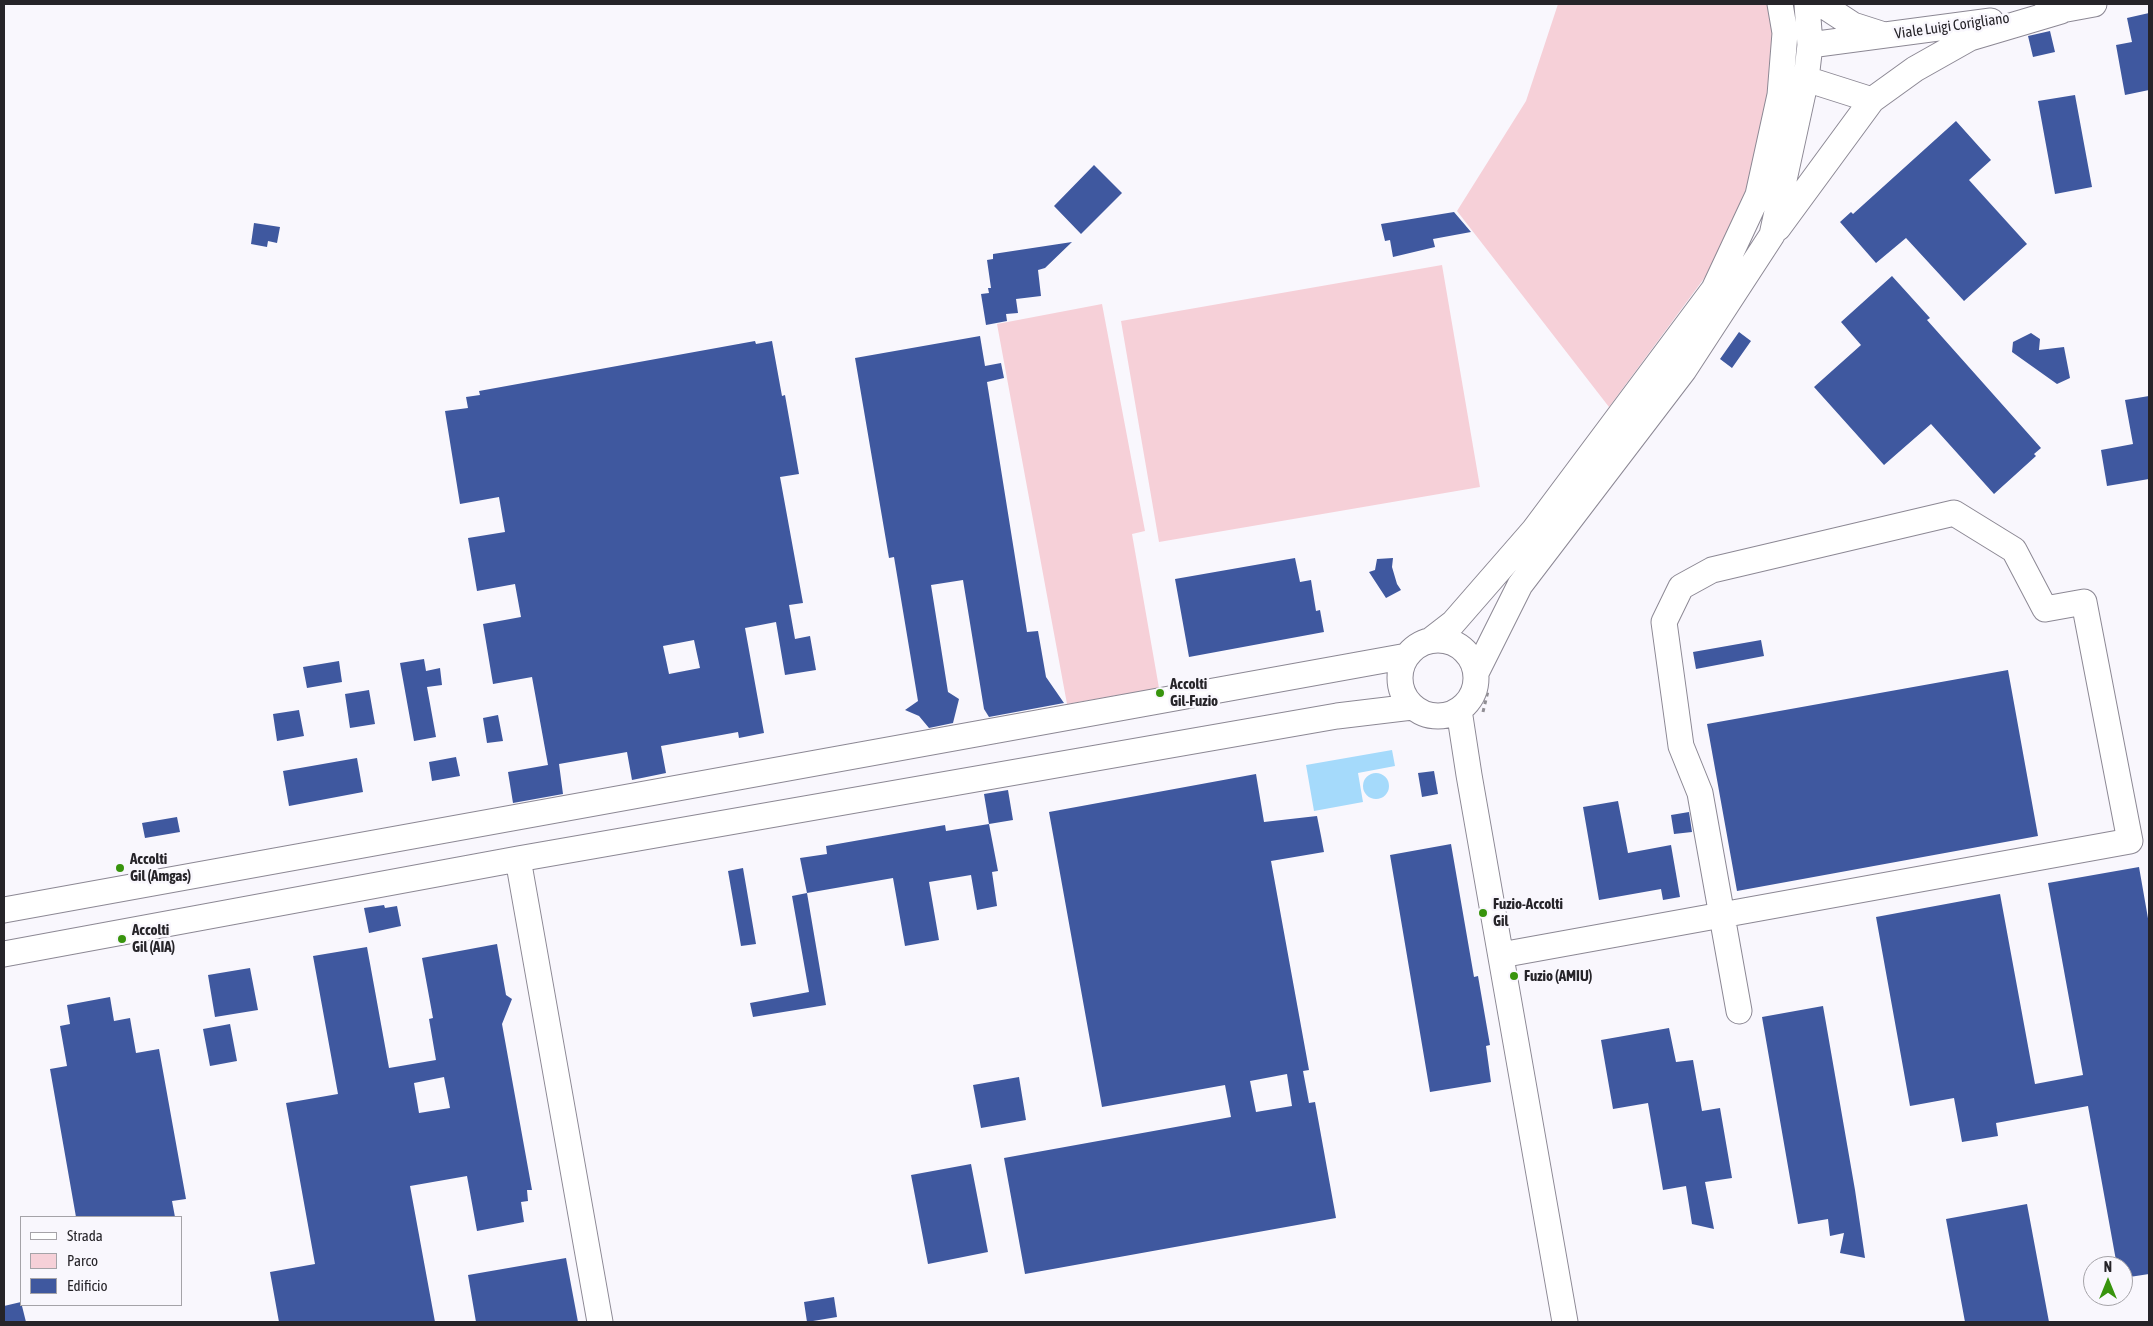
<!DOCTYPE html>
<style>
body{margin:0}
#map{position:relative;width:2153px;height:1326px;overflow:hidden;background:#f9f7fd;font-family:"Asap Condensed",sans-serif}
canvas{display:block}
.frame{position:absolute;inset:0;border:5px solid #262429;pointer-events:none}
.legend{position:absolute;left:20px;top:1216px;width:162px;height:90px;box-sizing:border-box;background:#f9f7fd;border:1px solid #a5a3a8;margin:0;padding:6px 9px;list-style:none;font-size:15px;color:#262429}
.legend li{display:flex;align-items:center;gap:10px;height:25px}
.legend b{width:25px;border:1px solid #a5a3a8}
.north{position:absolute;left:2083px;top:1256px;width:50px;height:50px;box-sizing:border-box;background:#f9f7fd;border:1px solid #a5a3a8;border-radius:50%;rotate:0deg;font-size:14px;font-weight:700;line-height:20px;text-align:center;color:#262429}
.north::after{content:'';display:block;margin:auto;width:18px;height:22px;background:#38940d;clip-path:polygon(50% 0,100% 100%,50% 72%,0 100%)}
</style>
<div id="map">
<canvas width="2153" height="1326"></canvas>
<div class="frame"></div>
<ul class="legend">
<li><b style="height:6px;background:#fff"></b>Strada</li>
<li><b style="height:14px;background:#f6d0d8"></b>Parco</li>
<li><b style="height:14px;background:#3f589f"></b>Edificio</li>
</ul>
<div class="north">N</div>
</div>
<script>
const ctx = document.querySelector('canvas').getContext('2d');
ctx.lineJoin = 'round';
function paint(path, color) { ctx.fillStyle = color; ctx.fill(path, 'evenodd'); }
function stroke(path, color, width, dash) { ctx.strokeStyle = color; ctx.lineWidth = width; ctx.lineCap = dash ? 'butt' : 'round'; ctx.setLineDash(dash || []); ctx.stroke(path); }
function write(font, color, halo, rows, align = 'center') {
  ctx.font = font + ' "Asap Condensed",sans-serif'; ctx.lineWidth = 5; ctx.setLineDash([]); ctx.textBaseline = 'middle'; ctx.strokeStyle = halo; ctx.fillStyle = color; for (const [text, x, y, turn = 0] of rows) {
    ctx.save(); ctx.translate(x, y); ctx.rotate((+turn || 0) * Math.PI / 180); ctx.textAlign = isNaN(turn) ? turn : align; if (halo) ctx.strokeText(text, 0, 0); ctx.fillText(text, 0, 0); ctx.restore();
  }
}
paint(new Path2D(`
 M 1558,4 L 1770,4 L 1774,41 L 1774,82 L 1760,148 L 1744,195 L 1726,238 L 1708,273 L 1609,407 L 1457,211 L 1526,101 Z
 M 1442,265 L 1480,487 L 1159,542 L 1121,321 Z
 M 1102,304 L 1145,531 L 1132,534 L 1159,688 L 1067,704 L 997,324 Z`), '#f6d0d8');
paint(new Path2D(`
 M 1392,750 L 1395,766 L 1358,773 L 1363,802 L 1314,811 L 1306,765 Z
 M1363 786a13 13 0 1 1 26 0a13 13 0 1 1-26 0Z`), '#a5dafb');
paint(new Path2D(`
 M 2149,13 L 2149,90 L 2125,95 L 2116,45 L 2132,42 L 2127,18 Z
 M 2050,31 L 2055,52 L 2033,57 L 2028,36 Z
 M 2075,95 L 2092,187 L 2055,194 L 2038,101 Z
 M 1956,121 L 1991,160 L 1969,180 L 2027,244 L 1964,301 L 1906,238 L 1876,263 L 1840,222 L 1851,212 L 1853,214 Z
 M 1094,165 L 1122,193 L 1081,234 L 1054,206 Z
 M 1454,212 L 1471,232 L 1433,239 L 1435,247 L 1393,257 L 1390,240 L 1385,241 L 1381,224 Z
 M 254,223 L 280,227 L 277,243 L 268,241 L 267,247 L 251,244 Z
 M 1072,242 L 1045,268 L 1038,270 L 1041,296 L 1016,299 L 1018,313 L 1006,314 L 1007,321 L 986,325 L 981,294 L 989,293 L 988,288 L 991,288 L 987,260 L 993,259 L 993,254 Z
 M 1892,276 L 1930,318 L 1927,320 L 2041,448 L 2034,454 L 2036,456 L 1994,494 L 1931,424 L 1884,465 L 1814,387 L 1861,345 L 1841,322 Z
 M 1739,332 L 1751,341 L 1732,368 L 1720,359 Z
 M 2031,333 L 2040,339 L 2039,350 L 2064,347 L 2070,378 L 2057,384 L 2012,352 L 2013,342 Z
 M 980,336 L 985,366 L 1001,363 L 1004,378 L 987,382 L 1027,632 L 1038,631 L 1046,677 L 1064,703 L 989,717 L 984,709 L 963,580 L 931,585 L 948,692 L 959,699 L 953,723 L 929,728 L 919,716 L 905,710 L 918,701 L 894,557 L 889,558 L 855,358 Z
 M 755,341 L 756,344 L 772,341 L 782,396 L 785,395 L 799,474 L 780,477 L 803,603 L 789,605 L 795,639 L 810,636 L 816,670 L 785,675 L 776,622 L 745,628 L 764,733 L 739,738 L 738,732 L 661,746 L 666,773 L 632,780 L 627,752 L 559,764 L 563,794 L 513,803 L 508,772 L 548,765 L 532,677 L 493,684 L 483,624 L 521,617 L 515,584 L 477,591 L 468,538 L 505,532 L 499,497 L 460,504 L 445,411 L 468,408 L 466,397 L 480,395 L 479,391 ZM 694,640 L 700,668 L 669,674 L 663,646 Z
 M 2149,396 L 2149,479 L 2107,486 L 2101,450 L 2133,444 L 2125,400 Z
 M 1295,558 L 1300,582 L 1311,580 L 1316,611 L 1320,610 L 1324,632 L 1189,657 L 1175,579 Z
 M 1393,558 L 1392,567 L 1397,584 L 1401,590 L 1386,598 L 1369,572 L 1375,570 L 1377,559 Z
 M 1761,640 L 1764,656 L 1696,669 L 1693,652 Z
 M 424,659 L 426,671 L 440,668 L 442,685 L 427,687 L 436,737 L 414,741 L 400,663 Z
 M 339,661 L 342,682 L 307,688 L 303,667 Z
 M 2008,670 L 2038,836 L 1737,891 L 1707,724 Z
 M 369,690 L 375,724 L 350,728 L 345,694 Z
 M 299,710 L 304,736 L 277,741 L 273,714 Z
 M 498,715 L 503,741 L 487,743 L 483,718 Z
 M 456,757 L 460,776 L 432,781 L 429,762 Z
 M 357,758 L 363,792 L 289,806 L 283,771 Z
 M 1434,771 L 1438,794 L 1422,797 L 1418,773 Z
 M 1256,774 L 1264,822 L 1317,816 L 1321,836 L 1324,852 L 1271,861 L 1309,1070 L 1303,1071 L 1309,1103 L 1315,1102 L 1336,1218 L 1025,1274 L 1004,1158 L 1231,1117 L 1225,1085 L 1102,1107 L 1049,812 ZM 1287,1074 L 1292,1106 L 1256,1112 L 1250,1081 Z
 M 1008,790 L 1013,820 L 989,824 L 984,794 Z
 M 1618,801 L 1628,853 L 1671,845 L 1680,897 L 1663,900 L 1661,889 L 1599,900 L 1583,807 Z
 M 1689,812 L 1692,832 L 1674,834 L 1671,815 Z
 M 177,817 L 180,832 L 145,838 L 142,823 Z
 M 989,824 L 998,871 L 992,872 L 997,906 L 977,910 L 971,875 L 929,882 L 939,940 L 905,946 L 893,878 L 807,893 L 800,858 L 827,854 L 826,846 L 945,825 L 946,831 Z
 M 1451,844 L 1474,977 L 1478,976 L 1490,1045 L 1486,1046 L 1491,1082 L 1430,1092 L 1390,855 Z
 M 2139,867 L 2149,924 L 2149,1274 L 2123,1278 L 2123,1266 L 2117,1266 L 2088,1106 L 1996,1123 L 1998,1136 L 1962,1142 L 1954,1098 L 1910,1106 L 1876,917 L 2000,894 L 2035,1084 L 2083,1075 L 2048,883 Z
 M 743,868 L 756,944 L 741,946 L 728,871 Z
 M 807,893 L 826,1005 L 753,1017 L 750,1003 L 809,992 L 792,896 Z
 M 384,905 L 385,908 L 397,906 L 401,926 L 369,933 L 364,908 Z
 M 497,944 L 506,995 L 512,999 L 502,1024 L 532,1190 L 527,1190 L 528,1201 L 521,1202 L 524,1222 L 477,1231 L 467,1176 L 410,1186 L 435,1322 L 279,1322 L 270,1272 L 315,1264 L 286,1103 L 338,1094 L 313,956 L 367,947 L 389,1068 L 436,1060 L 429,1019 L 433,1018 L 422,958 ZM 444,1077 L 450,1108 L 419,1113 L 414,1083 Z
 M 250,968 L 258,1010 L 215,1017 L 208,975 Z
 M 110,997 L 114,1021 L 130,1018 L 136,1053 L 159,1049 L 186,1199 L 172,1201 L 175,1217 L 76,1217 L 50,1069 L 67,1066 L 60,1026 L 70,1024 L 67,1005 Z
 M 1823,1006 L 1855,1190 L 1865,1258 L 1840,1253 L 1844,1233 L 1830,1236 L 1828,1219 L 1798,1224 L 1762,1017 Z
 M 230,1024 L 237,1061 L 210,1066 L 203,1029 Z
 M 1669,1028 L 1676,1062 L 1693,1060 L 1702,1111 L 1720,1108 L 1732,1178 L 1705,1182 L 1714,1229 L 1692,1224 L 1686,1186 L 1663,1190 L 1648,1103 L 1613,1109 L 1601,1040 Z
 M 1019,1077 L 1026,1120 L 981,1128 L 973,1085 Z
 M 971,1164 L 988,1252 L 928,1264 L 911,1175 Z
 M 2027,1204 L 2049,1322 L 1965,1322 L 1946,1219 Z
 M 566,1258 L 578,1322 L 476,1322 L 468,1275 Z
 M 834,1297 L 837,1317 L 807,1322 L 804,1302 Z
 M 21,1302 L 26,1322 L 4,1322 L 4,1306 Z`), '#3f589f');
const minor = new Path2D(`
 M 1821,4 L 1853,25 L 1881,34
 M 2045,13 L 2094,4
 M 1810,45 L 1991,21
 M 1806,79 L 1872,100
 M 1778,228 L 1872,100 L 1915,69 L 1970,38 L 2061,11
 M1400 678a38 38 0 1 1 76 0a38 38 0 1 1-76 0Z
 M 1431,640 L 1453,623 L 1534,530 L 1714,289 L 1758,195 L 1780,95 L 1785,33 L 1780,4
 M 1476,673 L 1520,585 L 1684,370 L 1772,235 L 1806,79 L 1810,45 L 1807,4
 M 1459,710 L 1469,775 L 1565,1322
 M 518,859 L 600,1322
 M 4,910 L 1407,656
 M 4,954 L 518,859 L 1337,716 L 1412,707
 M 1501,955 L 2130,841 L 2084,602 L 2045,609 L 2014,550 L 1954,513 L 1712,570 L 1681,587 L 1664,622 L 1681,746 L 1700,793 L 1739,1011`);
stroke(minor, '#8c8894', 27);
stroke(new Path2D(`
 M 1483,712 L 1488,691`), '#908e94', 3, [4, 4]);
stroke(minor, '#fff', 25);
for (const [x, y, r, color] of [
 [1160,693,5,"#38940d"],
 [120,868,5,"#38940d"],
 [1483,913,5,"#38940d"],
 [122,939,5,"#38940d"],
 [1514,976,5,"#38940d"]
]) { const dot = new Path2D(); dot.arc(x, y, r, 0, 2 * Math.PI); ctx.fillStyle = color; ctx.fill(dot); stroke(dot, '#f9f7fd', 2); }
write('15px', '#262429', '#f9f7fd', [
 ["Viale Luigi Corigliano",1952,26,-8]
]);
write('bold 15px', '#262429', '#f9f7fd', [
 ["Accolti",1170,684],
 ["Gil-Fuzio",1170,701],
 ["Accolti",130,859],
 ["Gil (Amgas)",130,876],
 ["Fuzio-Accolti",1493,904],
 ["Gil",1493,921],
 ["Accolti",132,930],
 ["Gil (AIA)",132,947],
 ["Fuzio (AMIU)",1524,976]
], 'left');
</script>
